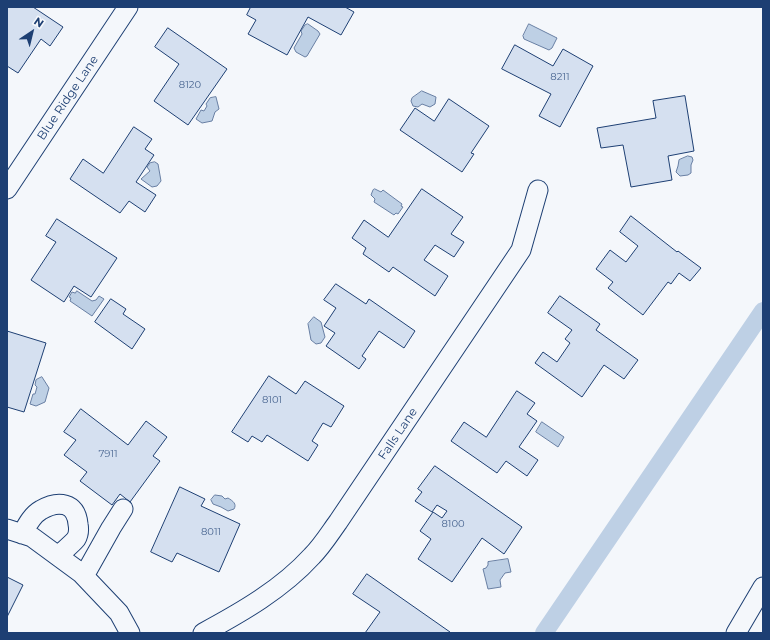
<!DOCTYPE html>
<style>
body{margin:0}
#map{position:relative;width:770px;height:640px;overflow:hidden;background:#f4f7fb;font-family:Montserrat,sans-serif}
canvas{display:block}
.frame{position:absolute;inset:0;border:8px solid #1d3f73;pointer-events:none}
.north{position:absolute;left:12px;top:12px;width:40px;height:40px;-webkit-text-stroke:3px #f4f7fb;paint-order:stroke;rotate:35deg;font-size:11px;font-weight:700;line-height:16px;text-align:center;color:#1d3f73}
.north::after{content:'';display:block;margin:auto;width:14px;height:18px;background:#1d3f73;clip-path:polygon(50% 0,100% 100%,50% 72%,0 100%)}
</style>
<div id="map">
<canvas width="770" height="640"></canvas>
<div class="frame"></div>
<div class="north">N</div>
</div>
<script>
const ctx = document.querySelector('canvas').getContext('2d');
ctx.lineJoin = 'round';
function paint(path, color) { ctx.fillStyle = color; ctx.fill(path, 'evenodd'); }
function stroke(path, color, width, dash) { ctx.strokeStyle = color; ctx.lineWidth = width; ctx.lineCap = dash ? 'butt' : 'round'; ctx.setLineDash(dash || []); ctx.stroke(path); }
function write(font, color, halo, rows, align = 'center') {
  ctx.font = font + ' Montserrat,sans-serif'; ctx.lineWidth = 3; ctx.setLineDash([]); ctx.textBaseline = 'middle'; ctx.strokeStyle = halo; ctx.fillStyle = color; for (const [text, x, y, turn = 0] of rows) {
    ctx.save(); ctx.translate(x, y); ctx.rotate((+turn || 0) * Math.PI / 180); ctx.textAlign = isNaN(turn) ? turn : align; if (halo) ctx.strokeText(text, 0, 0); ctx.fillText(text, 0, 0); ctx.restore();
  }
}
const water = new Path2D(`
 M 308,24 L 318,31 L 320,34 L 307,56 L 305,57 L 296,52 L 294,48 L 302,34 L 301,31 L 305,25 Z
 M 529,24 L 557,38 L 552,48 L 549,50 L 524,39 L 523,36 Z
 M 422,91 L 436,97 L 435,104 L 430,107 L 422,104 L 418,107 L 413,106 L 411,101 L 412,98 Z
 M 216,97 L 219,109 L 215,112 L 212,121 L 202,123 L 196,119 L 201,110 L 204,111 L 207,106 L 206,104 L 210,98 Z
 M 688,156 L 692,157 L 693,160 L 691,165 L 691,173 L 688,175 L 680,176 L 676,172 L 678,166 L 679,160 Z
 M 155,162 L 158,164 L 161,181 L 157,186 L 152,187 L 141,179 L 150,171 L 147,167 L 150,163 Z
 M 375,189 L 381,192 L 383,190 L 402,204 L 401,206 L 403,207 L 398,214 L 396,213 L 394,215 L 374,202 L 375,199 L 371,195 L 373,190 Z
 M 77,291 L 92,301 L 96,300 L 99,296 L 104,299 L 92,316 L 70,301 L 71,298 L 69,297 L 72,292 L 75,293 Z
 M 314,317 L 321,322 L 325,337 L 321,343 L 316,344 L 311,340 L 308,324 Z
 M 42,377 L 49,388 L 45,402 L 36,406 L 30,404 L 33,394 L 35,394 L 37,387 L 35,385 L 36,380 Z
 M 542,422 L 564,437 L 558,447 L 536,432 Z
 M 215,495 L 222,496 L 225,499 L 228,498 C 233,501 237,504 234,509 L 228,511 L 221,507 L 213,504 L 211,500 Z
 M 508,559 L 511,572 L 505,573 L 500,580 L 501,587 L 488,589 L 483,569 L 486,568 L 488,565 L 488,562 Z`);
paint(water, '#bed0e5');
stroke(water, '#687fa3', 1);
stroke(new Path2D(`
 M 544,633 L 763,311`), '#bed0e5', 18);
const building = new Path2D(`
 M 7,7 L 33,7 L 63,27 L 50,46 L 41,39 L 18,73 L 7,66 Z
 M 251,7 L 345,7 L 354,12 L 341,35 L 308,17 L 287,55 L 248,34 L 256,20 L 247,15 Z
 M 168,28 L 227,69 L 188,125 L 154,101 L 179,64 L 155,47 Z
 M 515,45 L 553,66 L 563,49 L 593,66 L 560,127 L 539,116 L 551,94 L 502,69 Z
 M 685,96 L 694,151 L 668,156 L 672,180 L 631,187 L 623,145 L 601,148 L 597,128 L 656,118 L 653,101 Z
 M 449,99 L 489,126 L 471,153 L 474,154 L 462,172 L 400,130 L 415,108 L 434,121 Z
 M 134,127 L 152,139 L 145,149 L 154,155 L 136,182 L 156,195 L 145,212 L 129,201 L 120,213 L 70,179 L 83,159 L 103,173 Z
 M 422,189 L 463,217 L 451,234 L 464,242 L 454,257 L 435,245 L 424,260 L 448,276 L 435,296 L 393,267 L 389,272 L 363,254 L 366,248 L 352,238 L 364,220 L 388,237 Z
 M 631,216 L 677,252 L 678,251 L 701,268 L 690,281 L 679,273 L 671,284 L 668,282 L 643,315 L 608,288 L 613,282 L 596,269 L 610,250 L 626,262 L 638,246 L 620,232 Z
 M 57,219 L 117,258 L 91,297 L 74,286 L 64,302 L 31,280 L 56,242 L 46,236 Z
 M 336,284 L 366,304 L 369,299 L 415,331 L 404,348 L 379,331 L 362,356 L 366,359 L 359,369 L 326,346 L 335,333 L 324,326 L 336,308 L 324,300 Z
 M 560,296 L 600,324 L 596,330 L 638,360 L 624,379 L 604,365 L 582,397 L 535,363 L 543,352 L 557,362 L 570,343 L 565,339 L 572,330 L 548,313 Z
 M 111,299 L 126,309 L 123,314 L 145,329 L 132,349 L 95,322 Z
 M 7,331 L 46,343 L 24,412 L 7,407 Z
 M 269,376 L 296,394 L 305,381 L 344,406 L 331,427 L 323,423 L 312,441 L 318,445 L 308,461 L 267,435 L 262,442 L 252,436 L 248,442 L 232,432 Z
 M 517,391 L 535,403 L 527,414 L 537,421 L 519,447 L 538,460 L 527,476 L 506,461 L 497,473 L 451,441 L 464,422 L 486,437 Z
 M 81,409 L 128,445 L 146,421 L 167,437 L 153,456 L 160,461 L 130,502 L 120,494 L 112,505 L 80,481 L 87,472 L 64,455 L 76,440 L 64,432 Z
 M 435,466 L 522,527 L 504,554 L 482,538 L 452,582 L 418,559 L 431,539 L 420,531 L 433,512 L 442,518 L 447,511 L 437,505 L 432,512 L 415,501 L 422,492 L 418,489 Z
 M 180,487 L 205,499 L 201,506 L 240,524 L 219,572 L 177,553 L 172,562 L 151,552 Z
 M 367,574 L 450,632 L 449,633 L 365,633 L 380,612 L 353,594 Z
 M 7,577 L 23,585 L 7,617 Z`);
paint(building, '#d5e0f0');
stroke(building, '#1d3f73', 1);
const minor = new Path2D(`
 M 7,189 L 128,7
 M 7,529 L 32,537 L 81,573 L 119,613 L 130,633
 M 22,534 C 27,525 32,515 41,510 C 58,500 76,502 78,524 C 79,529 79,534 76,539 C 72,544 63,551 58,556
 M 84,576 L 111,528 L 123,509
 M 203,633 C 242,612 282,589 312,556 C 322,546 330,533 338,522 L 521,250 L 538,190
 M 736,633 L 763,587`);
stroke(minor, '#1d3f73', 21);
stroke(minor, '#f4f7fb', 19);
write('10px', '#4b6792', null, [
 ["8211",560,77],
 ["8120",190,85],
 ["8101",272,400],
 ["7911",108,454],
 ["8100",453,524],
 ["8011",211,532]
]);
write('12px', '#1d3f73', '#f4f7fb', [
 ["Blue Ridge Lane",68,98,-56],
 ["Falls Lane",398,434,-56]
]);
</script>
